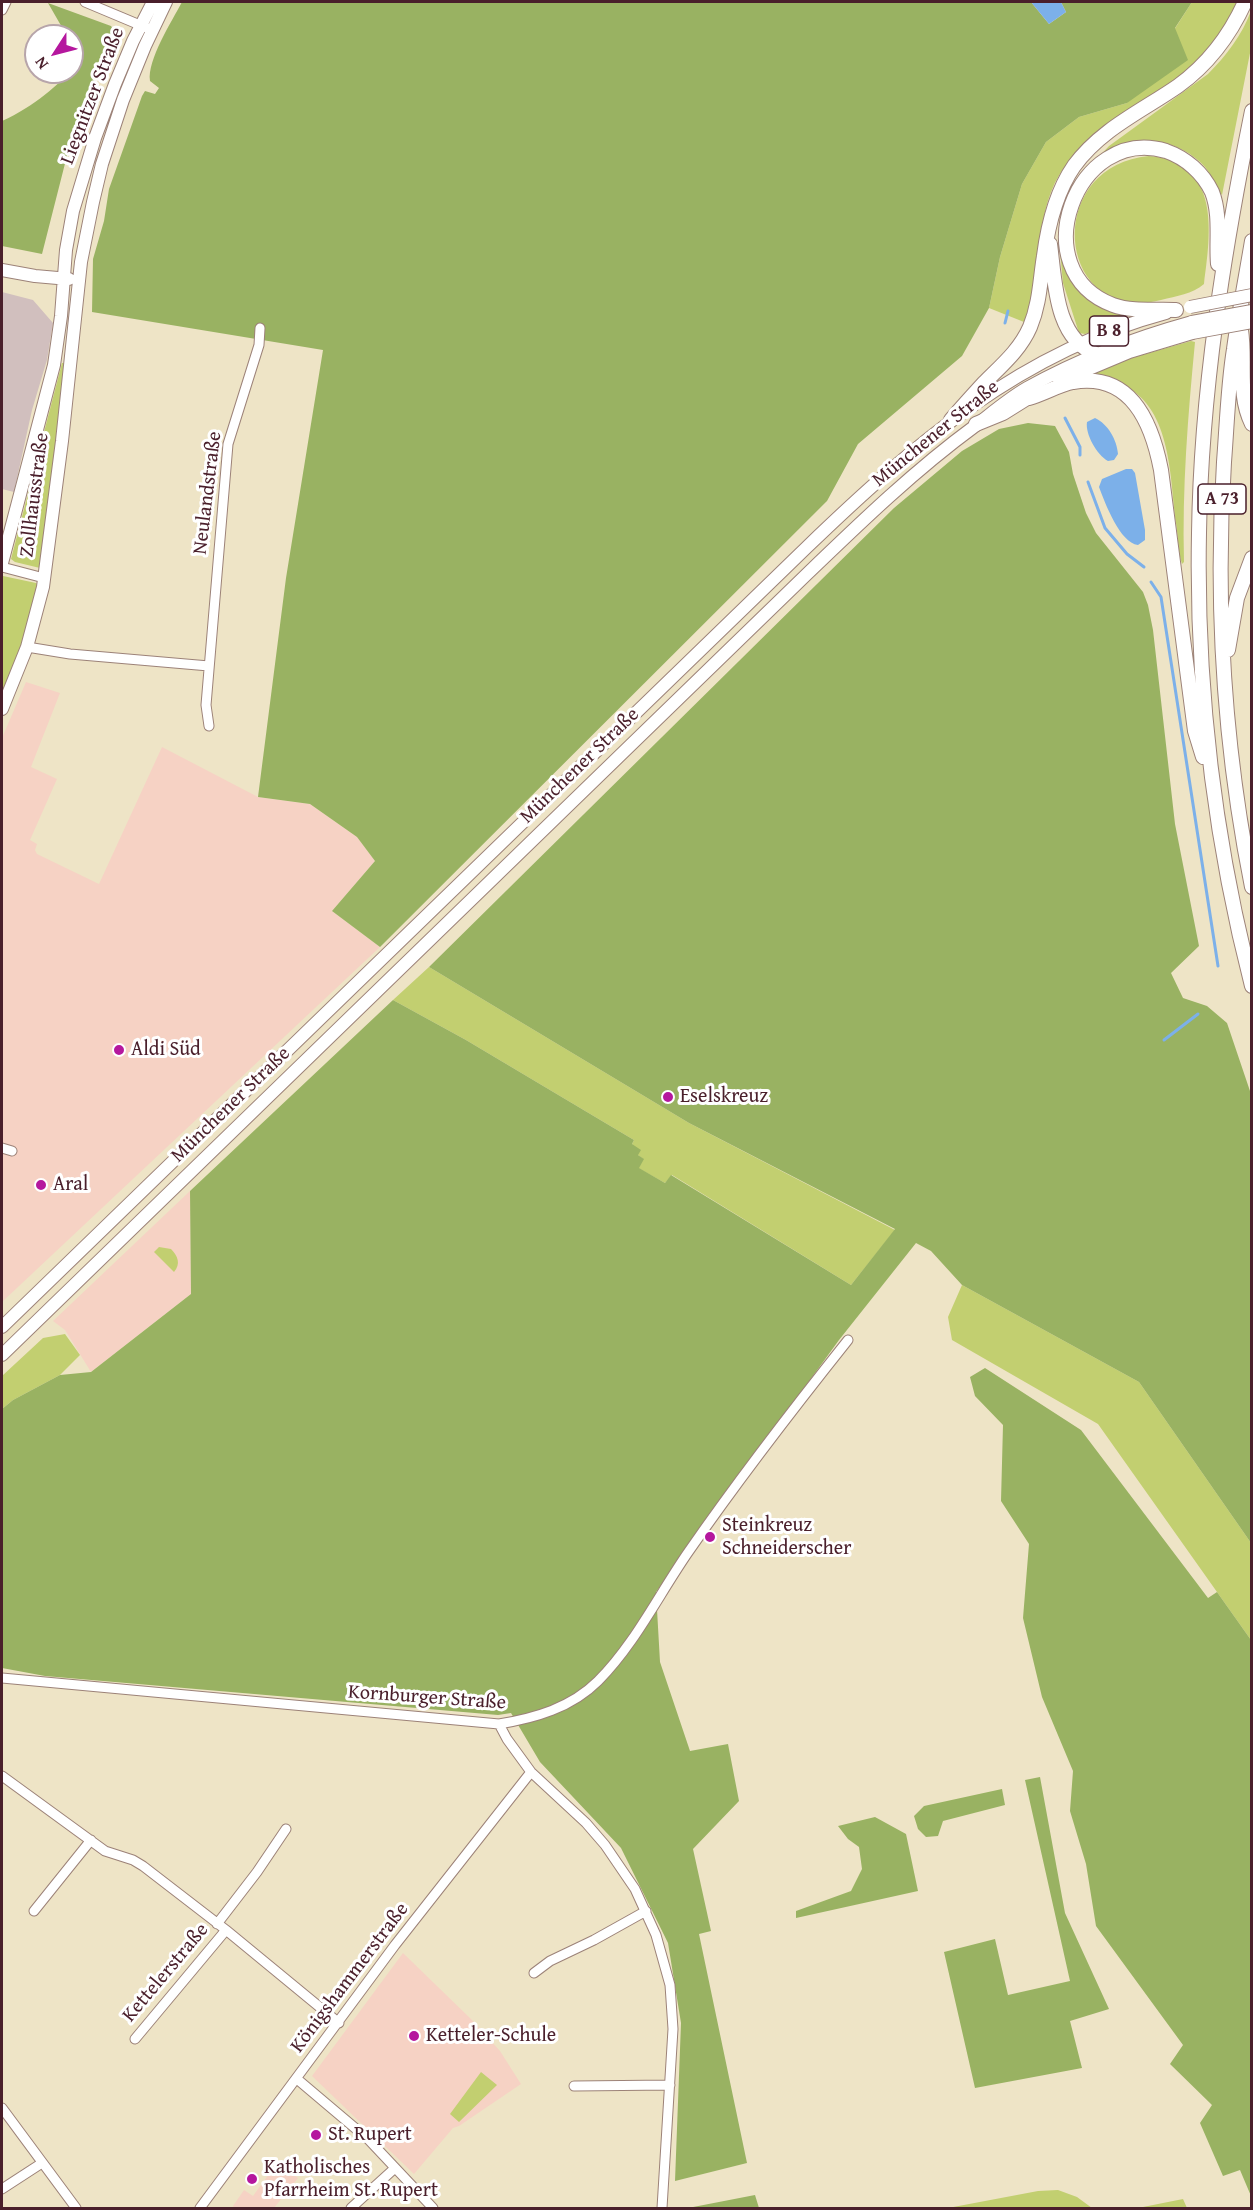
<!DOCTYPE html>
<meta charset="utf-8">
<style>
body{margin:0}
#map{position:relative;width:1253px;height:2210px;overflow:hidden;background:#eee4c6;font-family:"Gentium Book Plus",serif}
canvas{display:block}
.frame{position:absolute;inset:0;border:3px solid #4a1f2b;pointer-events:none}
.north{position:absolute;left:24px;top:24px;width:60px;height:60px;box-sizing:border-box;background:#fff;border:2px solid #b7a5aa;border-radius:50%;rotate:234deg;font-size:16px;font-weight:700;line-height:24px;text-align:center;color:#4a1f2b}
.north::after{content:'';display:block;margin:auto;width:21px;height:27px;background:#b5179e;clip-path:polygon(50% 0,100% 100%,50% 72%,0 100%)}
</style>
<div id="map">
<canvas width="1253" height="2210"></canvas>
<div class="frame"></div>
<div class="north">N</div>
</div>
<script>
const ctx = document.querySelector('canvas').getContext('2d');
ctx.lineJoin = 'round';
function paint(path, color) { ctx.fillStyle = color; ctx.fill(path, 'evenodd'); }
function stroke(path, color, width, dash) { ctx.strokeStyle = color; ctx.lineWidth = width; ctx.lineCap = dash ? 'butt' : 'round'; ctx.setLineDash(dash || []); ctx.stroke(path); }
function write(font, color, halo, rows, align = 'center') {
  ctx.font = font + ' "Gentium Book Plus",serif'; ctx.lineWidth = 6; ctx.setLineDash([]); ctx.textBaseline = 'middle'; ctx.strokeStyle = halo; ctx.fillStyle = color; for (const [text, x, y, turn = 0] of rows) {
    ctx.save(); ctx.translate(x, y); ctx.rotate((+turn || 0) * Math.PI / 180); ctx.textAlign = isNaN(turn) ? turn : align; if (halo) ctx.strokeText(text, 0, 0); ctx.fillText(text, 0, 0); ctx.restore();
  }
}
paint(new Path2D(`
 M 26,682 L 60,693 L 31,767 L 57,779 L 30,840 L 37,844 L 35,850 L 37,854 L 99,884 L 162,747 L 258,797 L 310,804 L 357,837 L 375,861 L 332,911 L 380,947 L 2,1302 L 2,738 Z
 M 190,1191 L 191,1294 L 91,1372 L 65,1330 L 53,1321 Z
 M 403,1953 L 472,2020 L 500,2051 L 521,2084 L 459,2126 L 453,2128 L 414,2174 L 312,2076 Z
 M 277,2163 L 298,2178 L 274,2208 L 234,2208 L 233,2206 L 244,2190 L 253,2196 Z`), '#f6d2c4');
paint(new Path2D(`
 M 2,292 L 33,300 L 53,323 L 47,360 L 32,410 L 14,492 L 2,489 Z`), '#d1bfbe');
paint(new Path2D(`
 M 1192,2 L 1239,2 C 1231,19 1207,56 1192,68 C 1149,102 1100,120 1066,165 C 1031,210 1046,272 1024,322 L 989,308 L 1000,257 L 1022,184 L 1046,142 L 1079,117 L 1127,103 Z
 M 1251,11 L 1251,48 L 1222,195 C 1215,187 1212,176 1205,167 C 1184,143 1146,133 1116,148 C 1108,152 1101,158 1093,163 L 1109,146 L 1208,74 C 1226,56 1242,35 1251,11 Z
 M 1149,156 C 1221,162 1211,232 1204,284 C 1192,294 1177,296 1161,300 C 1056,326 1041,166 1149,156 Z
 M 1060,252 L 1079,289 L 1088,297 L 1104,309 L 1125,316 L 1126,319 L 1085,334 L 1079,333 L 1063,283 Z
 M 1191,341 L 1195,342 C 1188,415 1182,488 1184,562 L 1182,564 C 1178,552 1178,536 1176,523 C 1170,479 1172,410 1125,386 C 1115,381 1102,378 1090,375 L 1128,359 Z
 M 62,363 L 65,363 L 65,365 L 40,568 L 15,562 L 11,559 Z
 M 3,576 L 36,583 L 41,587 L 2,707 Z
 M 429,967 L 689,1123 L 895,1230 L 851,1285 L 672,1175 L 665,1183 L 638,1168 L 643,1159 L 638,1155 L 632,1144 L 634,1140 L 466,1040 L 393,1000 Z
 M 159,1247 L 171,1249 C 178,1256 181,1264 174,1272 L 154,1252 Z
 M 962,1285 L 1139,1382 L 1251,1543 L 1251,1640 L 1098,1424 L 952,1340 L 948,1317 Z
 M 65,1334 L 80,1355 L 60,1375 L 13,1400 L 2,1409 L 2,1376 L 43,1338 Z
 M 481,2072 L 497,2085 L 459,2122 L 450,2114 Z
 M 1058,2190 L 1077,2197 L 1092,2208 L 948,2208 L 1038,2191 Z
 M 1183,2199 L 1187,2208 L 1138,2208 Z`), '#c2cf70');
paint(new Path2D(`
 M 182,2 L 1031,2 L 1049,24 L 1066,12 L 1061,2 L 1192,2 L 1175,28 L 1188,60 L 1127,103 L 1079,117 L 1046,142 L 1022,184 L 1000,257 L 989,308 L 962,356 L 858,444 L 827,501 L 380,947 L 332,911 L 375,861 L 357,837 L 310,804 L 258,797 L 286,578 L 323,350 L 92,312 L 93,259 L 104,221 L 109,189 L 142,96 L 145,91 L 155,94 L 159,88 L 150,81 C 147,60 172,21 182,2 Z
 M 48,3 L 111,26 L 116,33 L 88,94 L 72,136 L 42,254 L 2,246 L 2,121 C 35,106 57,86 81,61 L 72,45 L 72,36 L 67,36 Z
 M 1028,423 L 1055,426 L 1069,452 L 1073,474 L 1086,513 L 1096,533 L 1143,592 L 1148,605 L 1153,630 L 1175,824 L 1199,946 L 1171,973 L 1183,998 L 1207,1006 L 1227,1023 L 1251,1094 L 1251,1543 L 1139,1382 L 962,1285 L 931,1251 L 916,1243 L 839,1340 L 656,1592 L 660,1662 L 690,1751 L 728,1744 L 739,1801 L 693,1849 L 711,1931 L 699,1934 L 747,2163 L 675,2181 L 681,2023 L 668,1943 L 621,1848 L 540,1762 L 511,1713 L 498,1715 L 45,1676 L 2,1668 L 2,1409 L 13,1400 L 60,1375 L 91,1372 L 191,1294 L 190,1191 L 393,1000 L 466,1040 L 634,1140 L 632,1144 L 641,1150 L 638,1155 L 644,1159 L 639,1168 L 665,1183 L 671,1175 L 851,1285 L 895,1229 L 689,1123 L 429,967 L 894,508 L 962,451 L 999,429 Z
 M 985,1368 L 1081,1430 L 1208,1598 L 1217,1592 L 1251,1640 L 1251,2196 L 1240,2170 L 1223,2176 L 1200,2123 L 1212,2105 L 1170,2064 L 1183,2045 L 1096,1926 L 1086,1864 L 1070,1811 L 1073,1771 L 1042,1697 L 1023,1618 L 1029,1544 L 1001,1501 L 1003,1425 L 975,1396 L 970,1377 Z
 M 1040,1777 L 1065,1913 L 1109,2009 L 1070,2021 L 1082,2068 L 975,2088 L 944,1952 L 995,1939 L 1008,1995 L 1070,1981 L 1025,1780 Z
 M 1002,1789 L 1005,1805 L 943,1821 L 938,1836 L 926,1837 L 918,1829 L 914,1816 L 924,1806 Z
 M 875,1817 L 906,1834 L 918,1891 L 796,1918 L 796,1911 L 851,1891 L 862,1869 L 859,1847 L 848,1839 L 838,1826 Z
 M 755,2195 L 759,2208 L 688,2208 Z`), '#99b262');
paint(new Path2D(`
 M 1031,2 L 1061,2 L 1066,12 L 1049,24 Z
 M 1095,418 C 1108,424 1117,440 1118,454 L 1114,460 L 1108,461 C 1097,455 1085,434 1087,422 Z
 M 1126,469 L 1132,469 L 1135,473 L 1145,530 L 1145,540 L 1138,545 C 1120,543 1105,503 1099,487 L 1102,479 Z`), '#7cb0e9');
stroke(new Path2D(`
 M 1005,323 L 1008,311
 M 1065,418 L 1080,447 L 1080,455
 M 1088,482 L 1105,528 L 1127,554 L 1144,567
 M 1151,582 L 1161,597 L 1218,966
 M 1164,1040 L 1198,1014`), '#7cb0e9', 3);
const minor = new Path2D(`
 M 85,2 L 147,28
 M 2,10 L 6,2
 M 2,567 L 44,578
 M 27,647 L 70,654 L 209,666
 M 209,726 L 206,705 L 228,444 L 259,345 L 260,328
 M 2,1148 L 12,1151
 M 2,1678 L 499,1724 C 535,1718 571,1708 598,1681 C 635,1644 659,1594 689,1551 C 739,1479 793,1409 848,1340
 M 499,1724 L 507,1739 L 531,1772 L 586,1823 L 605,1845 L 635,1889 L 656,1935 L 670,1985 L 673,2029 L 662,2208
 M 2,1776 L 105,1851 L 133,1860 L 143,1866 L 226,1930 L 339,2023
 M 34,1911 L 91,1840
 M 217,1924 L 257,1872 L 286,1829
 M 534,1973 L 550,1961 L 594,1940 L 646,1911
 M 135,2039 L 226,1930
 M 297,2079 L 368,2139 L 433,2208
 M 574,2086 L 670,2085
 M 2,2108 L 76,2208
 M 2,2189 L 42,2163
 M 200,2208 L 395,1945 L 531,1772
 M 351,2208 L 395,2168`);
const major = new Path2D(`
 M 2,270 L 35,276 L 69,279
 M 2,563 L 54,365 L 61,316 L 66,250 L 73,211 L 95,138 L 115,84 L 133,41 L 153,2
 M 2,709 L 27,647 L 43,587 L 62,441 L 81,262 L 93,202 L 102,164 L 123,100 L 145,46 L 166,2
 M 2,1327 L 807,547 C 913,445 1020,352 1166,313
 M 2,1355 L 807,574 C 861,522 915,470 975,426 C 992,413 1008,399 1027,388 C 1079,359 1134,338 1192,322`);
const highway = new Path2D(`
 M 1252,111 C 1224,250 1201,391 1199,533 C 1196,686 1214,838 1252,986
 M 1252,241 C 1246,277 1239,313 1234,349 C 1228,386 1227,424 1224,462 C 1215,604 1224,747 1252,887
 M 1050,244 C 1055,281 1055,339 1096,354
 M 1176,310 C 1156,309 1132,312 1113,305 C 1022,271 1076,124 1166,151 C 1186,158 1203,173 1212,192 C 1221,215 1216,241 1218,264
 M 1241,330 C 1246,362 1237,394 1252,424
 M 1060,380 L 1129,351 L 1192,332
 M 1029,398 C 1044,394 1058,385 1073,382 C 1131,372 1152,423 1161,470 L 1195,731 L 1203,757
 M 951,420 C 962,407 973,395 984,383 C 1002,365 1020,350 1030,327 C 1040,303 1040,280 1044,256 C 1048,225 1056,192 1074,166 C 1101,129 1142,111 1178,86 C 1207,65 1230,35 1245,2
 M 976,424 L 1003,413 L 1035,393
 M 1228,650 L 1237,598 L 1252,558`);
stroke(minor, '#9c8278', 11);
stroke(major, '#9c8278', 14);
stroke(highway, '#9c8278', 16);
stroke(minor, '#fff', 9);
stroke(major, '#fff', 12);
stroke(highway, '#fff', 14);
const majorBridge = new Path2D(`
 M 1190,307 L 1252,295
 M 1192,322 L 1252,311`);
const highwayBridge = new Path2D(`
 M 1192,332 L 1252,321`);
stroke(majorBridge, '#9c8278', 14, []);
stroke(highwayBridge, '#9c8278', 16, []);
stroke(majorBridge, '#fff', 12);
stroke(highwayBridge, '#fff', 14);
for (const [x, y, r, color] of [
 [119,1050,6,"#b5179e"],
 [668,1097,6,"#b5179e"],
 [41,1185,6,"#b5179e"],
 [710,1537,6,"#b5179e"],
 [414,2036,6,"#b5179e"],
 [316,2135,6,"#b5179e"],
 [252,2179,6,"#b5179e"]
]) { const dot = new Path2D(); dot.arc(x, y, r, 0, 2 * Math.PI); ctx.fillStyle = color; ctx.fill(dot); stroke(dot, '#fff', 2); }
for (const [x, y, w] of [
 [1109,331,39],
 [1222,499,48]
]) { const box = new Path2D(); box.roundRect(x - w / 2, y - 15, w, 30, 4.5); ctx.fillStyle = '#fff'; ctx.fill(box); stroke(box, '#4a1f2b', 1.5); }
write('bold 18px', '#4a1f2b', null, [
 ["B 8",1109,331],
 ["A 73",1222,499]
]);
write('20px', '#4a1f2b', '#fff', [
 ["Liegnitzer Straße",93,96,-69],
 ["Münchener Straße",936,434,-39],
 ["Neulandstraße",208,493,-83],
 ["Zollhausstraße",35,495,-83],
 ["Münchener Straße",580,766,-44],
 ["Münchener Straße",231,1105,-44],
 ["Kornburger Straße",427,1698,4],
 ["Kettelerstraße",166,1973,-50],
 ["Königshammerstraße",350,1978,-53]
]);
write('20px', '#4a1f2b', '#fff', [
 ["Aldi Süd",131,1050],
 ["Eselskreuz",680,1097],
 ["Aral",53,1185],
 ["Steinkreuz",722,1526],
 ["Schneiderscher",722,1549],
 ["Ketteler-Schule",426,2036],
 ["St. Rupert",328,2135],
 ["Katholisches",264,2168],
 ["Pfarrheim St. Rupert",264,2191]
], 'left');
</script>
